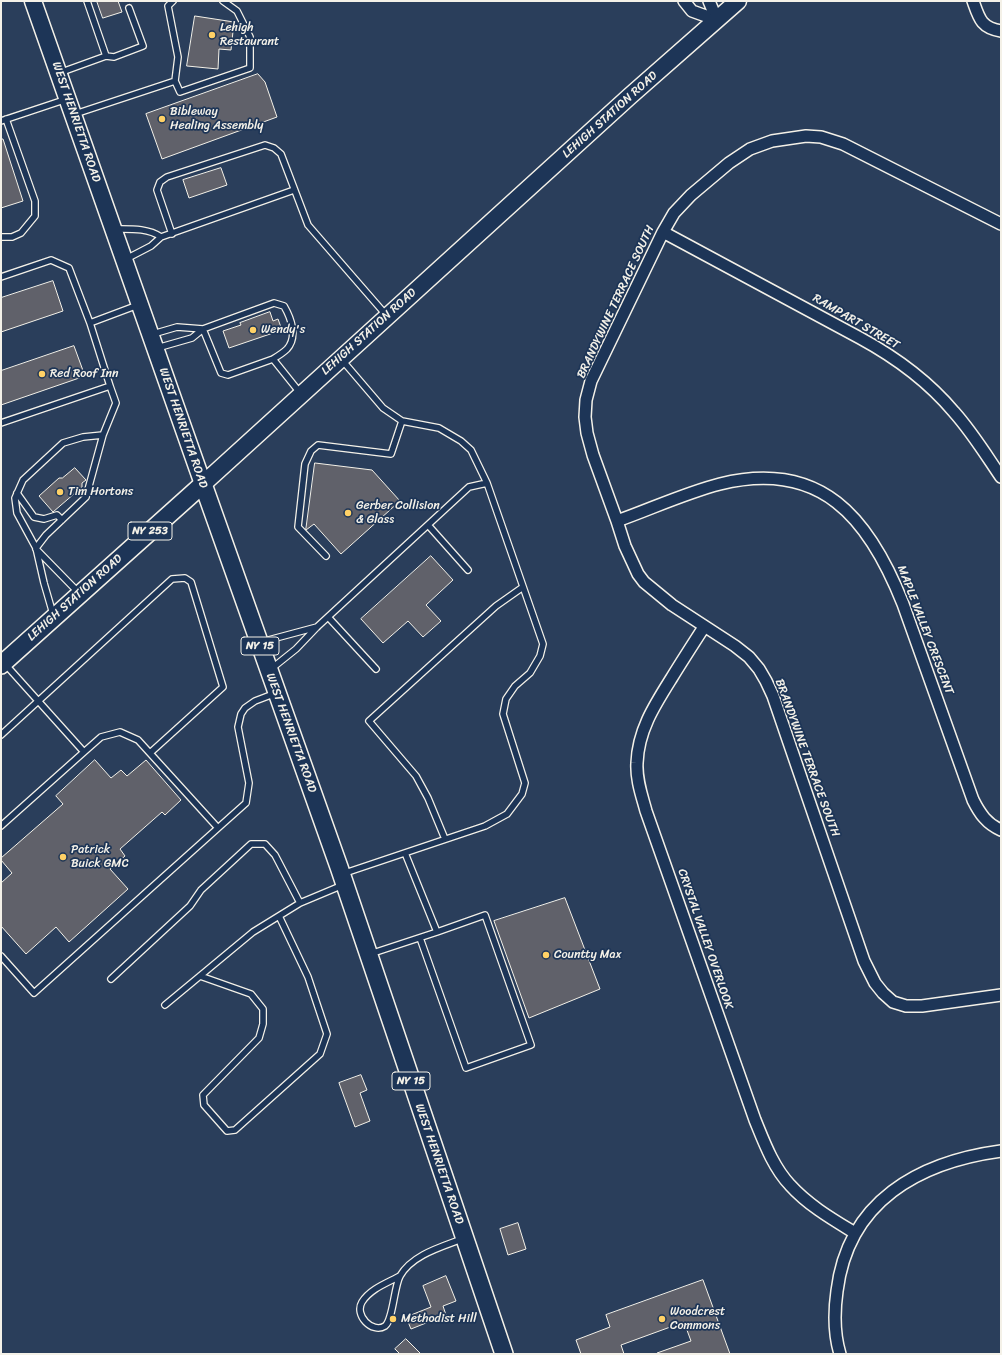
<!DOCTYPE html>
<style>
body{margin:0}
#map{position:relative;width:1002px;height:1355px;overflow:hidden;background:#2a3e5b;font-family:Sriracha,sans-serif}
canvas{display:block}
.frame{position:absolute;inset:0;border:2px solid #f4f1e8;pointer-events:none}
</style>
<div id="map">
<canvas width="1002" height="1355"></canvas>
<div class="frame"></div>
</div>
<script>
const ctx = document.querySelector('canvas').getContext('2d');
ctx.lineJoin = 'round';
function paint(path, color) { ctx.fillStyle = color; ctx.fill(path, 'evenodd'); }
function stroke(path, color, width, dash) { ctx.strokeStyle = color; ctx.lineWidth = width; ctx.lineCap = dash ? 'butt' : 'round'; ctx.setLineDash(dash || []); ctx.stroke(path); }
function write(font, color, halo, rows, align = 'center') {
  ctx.font = font + ' Sriracha,sans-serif'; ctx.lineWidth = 3.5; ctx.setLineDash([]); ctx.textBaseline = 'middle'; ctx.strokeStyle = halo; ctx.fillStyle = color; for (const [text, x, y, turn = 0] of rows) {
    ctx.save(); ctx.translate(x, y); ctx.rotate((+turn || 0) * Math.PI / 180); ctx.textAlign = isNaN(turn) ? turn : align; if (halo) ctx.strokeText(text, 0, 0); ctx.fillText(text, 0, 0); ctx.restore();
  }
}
const building = new Path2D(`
 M 97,1 L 118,1 L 122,12 L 103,18 Z
 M 195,16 L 234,22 L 231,50 L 219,49 L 218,69 L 187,66 Z
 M 258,74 L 265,82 L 277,117 L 162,159 L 146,114 Z
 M 1,139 L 3,139 L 23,201 L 1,208 Z
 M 221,168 L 227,185 L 189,198 L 183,180 Z
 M 53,281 L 63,311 L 1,332 L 1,298 Z
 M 270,312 L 273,321 L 278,319 L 282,330 L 229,348 L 223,331 L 241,325 L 240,323 Z
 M 74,346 L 85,376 L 1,405 L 1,371 Z
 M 315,463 L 372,470 L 400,501 L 341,554 L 314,524 L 306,530 Z
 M 75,468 L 86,480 L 82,483 L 82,487 L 53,512 L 39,496 L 59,478 L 62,478 Z
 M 431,556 L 453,580 L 426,605 L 441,621 L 423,637 L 408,621 L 383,643 L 361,619 Z
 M 95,760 L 111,778 L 121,770 L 127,776 L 146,760 L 181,800 L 165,815 L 162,812 L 120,849 L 125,856 L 110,869 L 128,889 L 69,942 L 56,927 L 26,954 L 1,926 L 1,883 L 12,873 L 1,860 L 1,858 L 63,804 L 56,796 Z
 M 565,898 L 600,989 L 529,1018 L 494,921 Z
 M 361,1075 L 367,1090 L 360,1093 L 370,1121 L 355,1127 L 339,1083 Z
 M 518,1223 L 526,1249 L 508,1255 L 500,1229 Z
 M 446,1276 L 456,1301 L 443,1306 L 446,1315 L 411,1329 L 406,1317 L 431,1307 L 423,1286 Z
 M 703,1280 L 730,1354 L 657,1354 L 657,1353 L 691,1341 L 684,1322 L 621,1345 L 624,1354 L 581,1354 L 576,1340 L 610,1327 L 606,1315 Z
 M 406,1339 L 421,1354 L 400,1354 L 395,1349 Z`);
paint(building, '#60616a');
stroke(building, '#f4f1e8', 1);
const lane = new Path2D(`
 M 173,1 L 168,6 L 178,57 L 175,81 L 180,92 L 250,68 L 250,37 L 237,11 L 223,1
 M 106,56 L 114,57 L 143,46 L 129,8
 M 59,73 L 106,56 L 87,1
 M 75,114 L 175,81
 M 1,121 L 67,99
 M 115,229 C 131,229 148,228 161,237
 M 172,234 L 157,190 L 160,182 L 167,177 L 265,145 L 274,148 L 281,154 L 308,225 L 387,316
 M 1,237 L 12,237 L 21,233 L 35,216 L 35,201 L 6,119
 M 126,259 L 151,246 L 161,237 L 294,190
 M 1,277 L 51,260 L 69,268 L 90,323
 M 203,329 L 221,373 L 228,375 L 273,359 L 301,394
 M 153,334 L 177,327 L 203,329
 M 157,348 L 192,338 L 203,329 L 274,303 L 284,306 C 291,318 298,337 287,349 C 283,353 278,356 273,359
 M 342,360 L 383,408 L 402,421 L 439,428 L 461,441 L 471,450 L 487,483 L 543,644 L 540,656 L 530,673 L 515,686 L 506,699 L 503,714 L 525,783 L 522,794 L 507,814 L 485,826 L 342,874
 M 1,423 L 110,386 L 90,323 L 138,305
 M 17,493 L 34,517 L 44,519 L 57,515 L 62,520
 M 428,525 L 468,570
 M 36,548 L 46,535 L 86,497 L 103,435
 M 36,549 L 79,593
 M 326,556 L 298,527 L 305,464 L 311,451 L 318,445 L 391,454 L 402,421
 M 53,614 L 44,583 L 36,548 L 17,513 L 15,498 L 23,480 L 63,443 L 83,437 L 103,435 L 116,403 L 110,386
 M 328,617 L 376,669
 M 261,642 L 317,627
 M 5,664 L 84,752 L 101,737 L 120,732 L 138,740 L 218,828 L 246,803 L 249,783 L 238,727 L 241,714 L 245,708 L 255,701 L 276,693
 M 271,669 L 296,649 L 317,627 L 469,487 L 487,483
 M 1,735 L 172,579 L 185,578 L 191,582 L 223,687 L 150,753
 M 1,826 L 84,752
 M 445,839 L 428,798 L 416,776 L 369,721 L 496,606 L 523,587
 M 420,938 L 466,1068 L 531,1045 L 485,915 L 437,932
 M 370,954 L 437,932 L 405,853
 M 1,956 L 34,993 L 218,828
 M 200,976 L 251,994 L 263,1009 L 263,1024 L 259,1038 L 203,1095 L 204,1105 L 227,1131 L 235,1130 L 320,1054 L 327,1034 L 308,977 L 279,916
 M 111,979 L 190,906 L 201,890 L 251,844 L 265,844 L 275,855 L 300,903
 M 165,1005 L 253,932 L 300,903 L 343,885
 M 400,1276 C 387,1283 370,1289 362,1302 C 354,1315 372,1334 385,1326 C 393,1320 394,1287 400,1276 C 412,1255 441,1247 462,1239`);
const street = new Path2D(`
 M 684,1 L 692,11 L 717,20
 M 709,1 L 717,20
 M 973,1 C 979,18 981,28 1001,31
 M 1001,224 L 843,144 L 821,137 L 806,136 L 772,141 L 750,149 L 729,163 L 691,195 L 674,213 L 663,232 L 591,381 L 586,400 L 585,417 L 587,433 L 593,455 L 617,521 L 625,546 L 638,574 L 644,582 L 672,605 L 735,646 L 749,657 L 759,669 L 766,681 L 773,696 L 864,961 L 875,983 L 883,993 L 893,1002 L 906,1006 L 922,1006 L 1001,995
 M 663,232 L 860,338 C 895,357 928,381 954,412 C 972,432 986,455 1001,477
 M 617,521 C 651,509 685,493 720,484 C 821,459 869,518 903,604 L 973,800 C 980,814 987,824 1001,830
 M 704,627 C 693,644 682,661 671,679 C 654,706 638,731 637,763 C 636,780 642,796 646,811 L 755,1120 C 764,1142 773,1167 790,1185 C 808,1205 832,1219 855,1233
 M 840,1354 C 834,1334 834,1312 837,1291 C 848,1201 919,1162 1001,1151`);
const secondary = new Path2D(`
 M 33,1 L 203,484 L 630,96 L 738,1`);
const primary = new Path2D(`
 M 1,665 L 203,484 L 339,867 L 504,1354`);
stroke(lane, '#f4f1e8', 8);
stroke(street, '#f4f1e8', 14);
stroke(secondary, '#f4f1e8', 19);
stroke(primary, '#f4f1e8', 20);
stroke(lane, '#1d3557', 5.5);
stroke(street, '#1d3557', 11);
stroke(secondary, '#1d3557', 16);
stroke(primary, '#1d3557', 17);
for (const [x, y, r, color] of [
 [212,35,4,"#ffd166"],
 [162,119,4,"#ffd166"],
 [253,330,4,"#ffd166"],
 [42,374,4,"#ffd166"],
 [60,492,4,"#ffd166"],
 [348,513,4,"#ffd166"],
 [63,857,4,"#ffd166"],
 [546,955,4,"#ffd166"],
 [393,1319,4,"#ffd166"],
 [662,1319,4,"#ffd166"]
]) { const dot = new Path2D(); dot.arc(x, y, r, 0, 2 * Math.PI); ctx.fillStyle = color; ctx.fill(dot); stroke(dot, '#1d3557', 1.5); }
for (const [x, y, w] of [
 [150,531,44],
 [260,646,38],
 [411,1081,38]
]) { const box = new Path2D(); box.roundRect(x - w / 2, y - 9, w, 18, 3); ctx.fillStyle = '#1d3557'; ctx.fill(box); stroke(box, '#f4f1e8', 1); }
write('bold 11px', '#f4f1e8', null, [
 ["NY 253",150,531],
 ["NY 15",260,646],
 ["NY 15",411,1081]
]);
write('12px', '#f4f1e8', '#1d3557', [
 ["Lehigh",220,28],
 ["Restaurant",220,42],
 ["Bibleway",170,112],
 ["Healing Assembly",170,126],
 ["Wendy's",261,330],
 ["Red Roof Inn",50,374],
 ["Tim Hortons",68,492],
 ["Gerber Collision",356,506],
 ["& Glass",356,520],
 ["Patrick",71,850],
 ["Buick GMC",71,864],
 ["Countty Max",554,955],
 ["Woodcrest",670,1312],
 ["Commons",670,1326],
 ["Methodist Hill",401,1319]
], 'left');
write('12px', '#f4f1e8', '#1d3557', [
 ["LEHIGH STATION ROAD",610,115,-42],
 ["WEST HENRIETTA ROAD",76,122,71],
 ["BRANDYWINE TERRACE SOUTH",616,302,-65],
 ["RAMPART STREET",856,322,30],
 ["LEHIGH STATION ROAD",369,332,-42],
 ["WEST HENRIETTA ROAD",183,428,71],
 ["LEHIGH STATION ROAD",75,598,-42],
 ["MAPLE VALLEY CRESCENT",925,630,69],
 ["WEST HENRIETTA ROAD",291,733,70],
 ["BRANDYWINE TERRACE SOUTH",807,758,70],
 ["CRYSTAL VALLEY OVERLOOK",705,939,71],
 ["WEST HENRIETTA ROAD",439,1164,71]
]);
</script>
